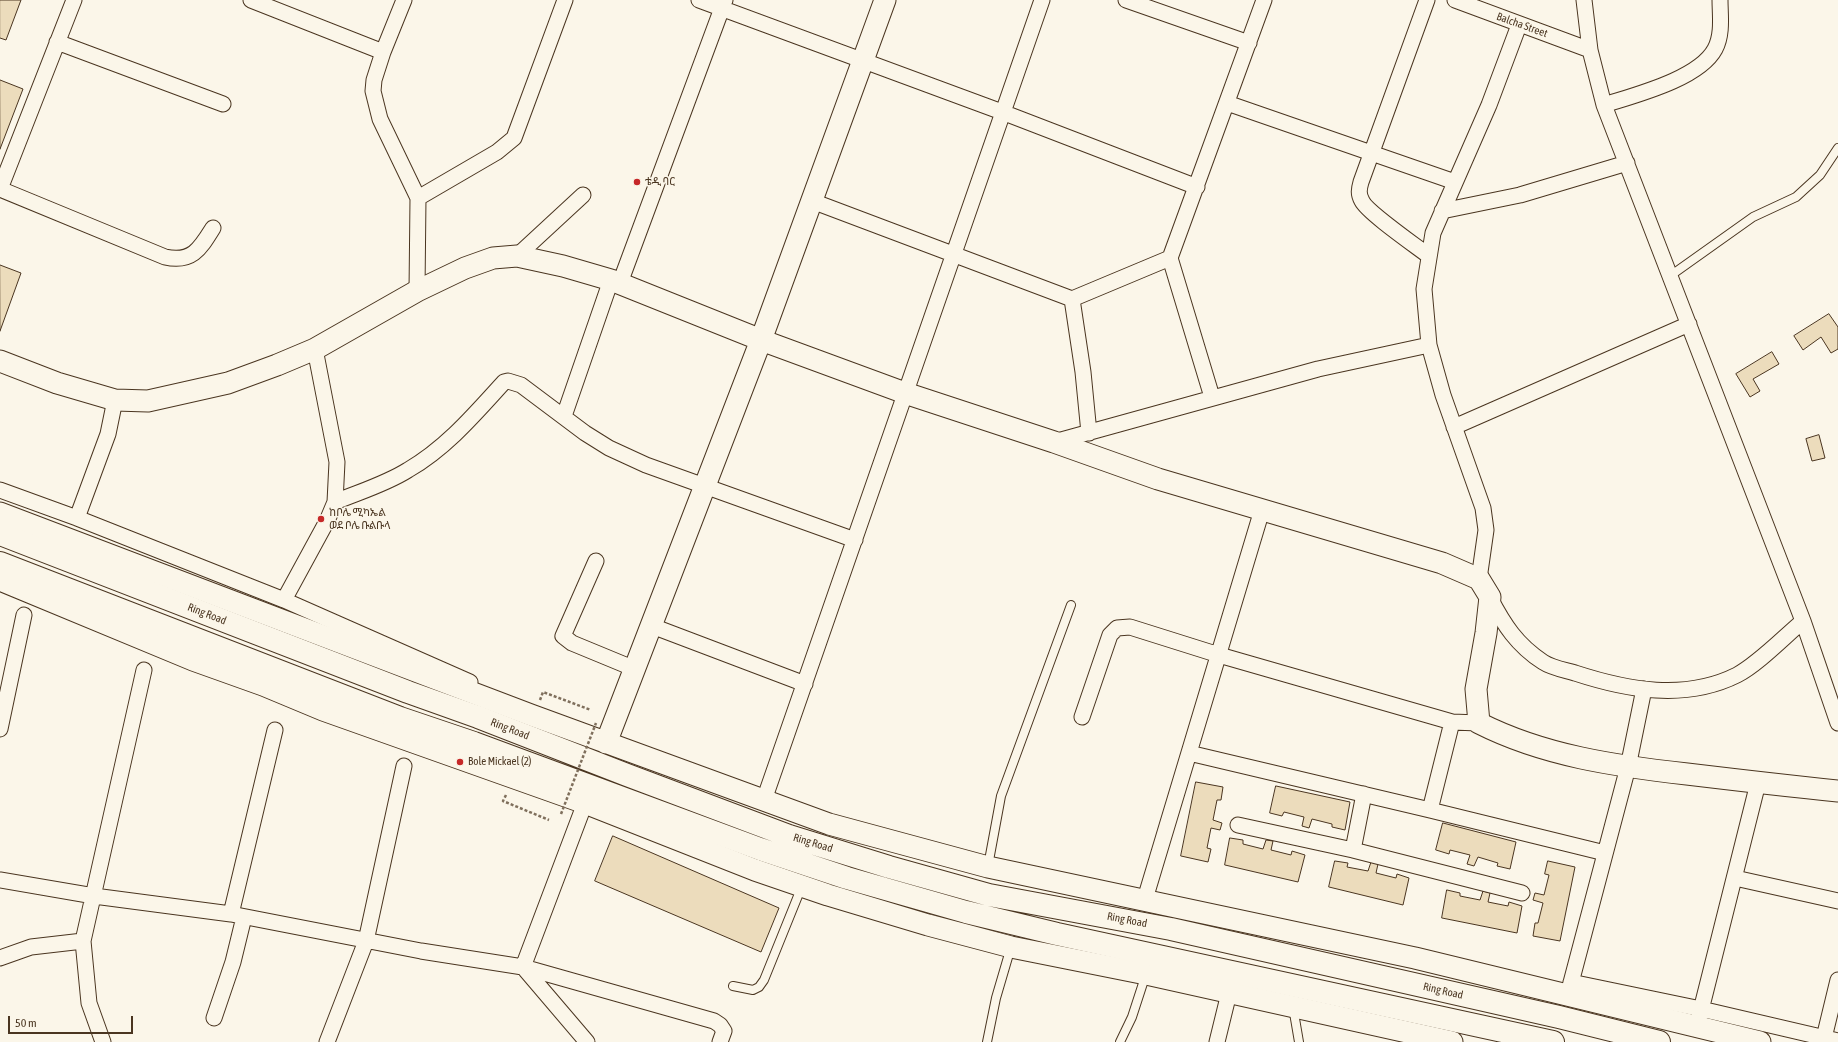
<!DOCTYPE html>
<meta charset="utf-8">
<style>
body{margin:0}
#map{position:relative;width:1838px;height:1042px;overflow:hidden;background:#fbf6e9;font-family:"Asap Condensed",sans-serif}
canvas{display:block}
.scale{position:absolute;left:8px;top:1016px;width:125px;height:18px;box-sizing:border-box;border:2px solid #4a3520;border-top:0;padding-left:5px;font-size:12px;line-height:14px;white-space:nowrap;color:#4a3520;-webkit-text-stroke:3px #fbf6e9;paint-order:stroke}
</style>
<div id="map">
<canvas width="1838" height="1042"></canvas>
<div class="scale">50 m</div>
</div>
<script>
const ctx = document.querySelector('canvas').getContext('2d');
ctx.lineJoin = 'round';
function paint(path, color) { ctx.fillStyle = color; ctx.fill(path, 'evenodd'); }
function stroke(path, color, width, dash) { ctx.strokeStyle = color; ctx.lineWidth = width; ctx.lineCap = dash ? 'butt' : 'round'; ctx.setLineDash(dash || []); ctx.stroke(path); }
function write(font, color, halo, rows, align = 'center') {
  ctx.font = font + ' "Asap Condensed","Noto Sans Ethiopic",sans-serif'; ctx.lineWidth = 3; ctx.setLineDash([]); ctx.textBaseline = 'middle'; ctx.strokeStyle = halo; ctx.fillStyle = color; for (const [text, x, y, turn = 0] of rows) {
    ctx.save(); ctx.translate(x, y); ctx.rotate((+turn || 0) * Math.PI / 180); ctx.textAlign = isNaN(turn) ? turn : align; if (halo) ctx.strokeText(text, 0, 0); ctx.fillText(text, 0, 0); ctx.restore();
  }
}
const building = new Path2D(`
 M 0,0 L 21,0 L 6,40 L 0,38 Z
 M 0,80 L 23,89 L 0,149 Z
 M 0,265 L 21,273 L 0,331 Z
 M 1829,314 L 1838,327 L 1838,349 L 1831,353 L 1821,337 L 1803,350 L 1794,336 Z
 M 1772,352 L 1779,364 L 1753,379 L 1760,391 L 1750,397 L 1736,374 Z
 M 1819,435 L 1825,458 L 1812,461 L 1806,439 Z
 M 1196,782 L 1223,787 L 1221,800 L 1217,800 L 1213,820 L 1222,823 L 1220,830 L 1211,828 L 1207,848 L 1211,849 L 1208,862 L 1181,856 Z
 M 1276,786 L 1350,802 L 1345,830 L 1332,827 L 1332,824 L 1312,819 L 1309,828 L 1302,826 L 1304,817 L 1284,812 L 1282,816 L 1270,813 Z
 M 1443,823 L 1516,842 L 1510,869 L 1497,866 L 1498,863 L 1478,857 L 1474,866 L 1467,864 L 1470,855 L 1450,850 L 1449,854 L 1436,850 Z
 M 613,836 L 779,908 L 761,952 L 595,881 Z
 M 1230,838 L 1243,840 L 1243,844 L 1263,849 L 1266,840 L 1273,841 L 1271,850 L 1291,855 L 1292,851 L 1305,855 L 1298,882 L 1225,865 Z
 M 1335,861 L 1348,863 L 1347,867 L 1368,871 L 1371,862 L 1378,864 L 1376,873 L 1396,878 L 1397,874 L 1409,878 L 1403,905 L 1329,887 Z
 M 1548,861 L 1575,867 L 1560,941 L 1533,936 L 1535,923 L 1538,923 L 1543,903 L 1533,900 L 1535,893 L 1544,895 L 1549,875 L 1545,874 Z
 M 1447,890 L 1460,893 L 1460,896 L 1480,900 L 1483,891 L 1490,893 L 1488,902 L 1508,906 L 1509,902 L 1522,906 L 1517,933 L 1442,918 Z`);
paint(building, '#ecdcbc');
stroke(building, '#4a3520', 1);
const lane = new Path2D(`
 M 1670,276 L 1753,217 L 1796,197 L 1820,175 L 1838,148
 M 988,866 L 1001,796 L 1071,605
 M 733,986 L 753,990 L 759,987 L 764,980 L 802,886
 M 1293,1007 L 1299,1042
 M 987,1042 L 996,998 L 1011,947
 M 1120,1042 L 1132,1017 L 1146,974`);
const street = new Path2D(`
 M 251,0 L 383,52
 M 404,0 L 383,52 L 374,80 L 373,91 L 380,119 L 418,198 L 417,291
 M 699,0 L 1002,112 L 1197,187
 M 1126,0 L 1249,43
 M 1427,0 L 1361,182 C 1359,189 1358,194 1362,201 C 1367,212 1416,246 1429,256
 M 1455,0 L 1590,50
 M 1584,0 L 1590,50 L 1604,105 L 1803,621 L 1838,723
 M 57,42 L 223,104
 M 1227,103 L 1455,182
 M 1604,105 C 1635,95 1699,79 1715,49 C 1723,34 1720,15 1720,0
 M 0,189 L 165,257 C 192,263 200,249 213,228
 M 0,189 L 74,0
 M 418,198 L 497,152 L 514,138 L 565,0
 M 812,201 L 1072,299 L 1170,258
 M 1442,211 L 1520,195 L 1627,163
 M 517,256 L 583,195
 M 620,283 L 725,0
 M 1072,299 L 1083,372 L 1089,433
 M 1212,397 L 1170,258 L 1264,0
 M 564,416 L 611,280
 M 1454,427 L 1689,324
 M 1054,442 L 1318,369 L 1429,345
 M 0,490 L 77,518 L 284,600 L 470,682
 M 335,502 C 359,492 386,484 408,470 C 446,448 474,415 504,382 L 508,381 L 521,385 L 585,433 L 609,448 L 646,465 L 855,540
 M 77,518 L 108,434 L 115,400
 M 596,561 L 563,636 L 572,643 L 635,669
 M 1479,579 L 1486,530 L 1483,508 L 1443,395 L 1429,345 L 1424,289 L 1433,233 L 1489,105 L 1519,25
 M 1490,598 C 1504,625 1517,645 1543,662 C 1552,668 1565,670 1575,673 C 1627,690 1685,701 1737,675 C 1758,664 1784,637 1803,621
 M 284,600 L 327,521 L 335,502 L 337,462 L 315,349
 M 652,626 L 805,684
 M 1082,717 L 1110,635 L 1117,628 L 1130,627 L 1219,655 L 1452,722 L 1479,723
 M 0,729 L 24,615
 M 1189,753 L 1430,810 L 1605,853
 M 764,800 L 1042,0
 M 1430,810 L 1452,722
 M 1238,825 L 1353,850 L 1522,893
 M 1353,850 L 1364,794
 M 1735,878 L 1838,901
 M 0,880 L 94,896 L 231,914 L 421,951 L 523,967 L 714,1021 L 720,1025 L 724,1031 L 720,1042
 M 1145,899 L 1262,510
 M 231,914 L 275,730
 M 0,958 L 31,947 L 83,941
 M 523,967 L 585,803
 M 523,967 L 587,1042
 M 1571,982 L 1701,1009 L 1838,1041
 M 1568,994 L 1628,767 L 1644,689
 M 214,1018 L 233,962 L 244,917
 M 1699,1018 L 1758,783
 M 103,1042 L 89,1003 L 83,941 L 144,670
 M 327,1042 L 366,941 L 404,766
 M 1217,1042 L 1229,993
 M 1823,1042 L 1838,980`);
const secondary = new Path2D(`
 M 0,361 L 57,383 L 115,400 L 148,401 L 228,383 L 277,365 L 315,349 L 417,291 L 465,268 L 493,258 L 517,256 L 563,266 L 611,280 L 761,340 L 905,393 L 1054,442 L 1158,479 L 1442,563 L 1479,579 L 1490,597 L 1486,633 L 1476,689 L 1479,723 C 1544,756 1616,766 1687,774 C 1737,780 1788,786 1838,791
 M 0,513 L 531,715 L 829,824 L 988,867 L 1415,958 L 1760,1042
 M 0,580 L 193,660 L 263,685 L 323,710 L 585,803 L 755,870 L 828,895 L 928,925 L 1011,947 L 1146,974 L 1452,1042
 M 606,743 L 761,340 L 885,0`);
const highway = new Path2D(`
 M 0,534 L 408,692 L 478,717 L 627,775 L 789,836 L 889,867 L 989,895 L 1171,929 L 1559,1017 L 1659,1042
 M 0,563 L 400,718 L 474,743 L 760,849 L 847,878 L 966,912 L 1057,934 L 1553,1042`);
stroke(lane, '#4a3520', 10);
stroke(street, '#4a3520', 17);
stroke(secondary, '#4a3520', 23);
stroke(highway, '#4a3520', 24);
stroke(new Path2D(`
 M 540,700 L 543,692 L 591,710
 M 506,795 L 503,801 L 549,820`), '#7f6f5c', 2.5, [3, 2]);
stroke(lane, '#fbf6e9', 8);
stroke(street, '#fbf6e9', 15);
stroke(secondary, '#fbf6e9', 21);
stroke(highway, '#fbf6e9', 22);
stroke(new Path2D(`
 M 561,814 L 596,723`), '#7f6f5c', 2.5, [3, 2]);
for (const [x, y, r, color] of [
 [637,182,4,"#c62828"],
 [321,519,4,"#c62828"],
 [460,762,4,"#c62828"]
]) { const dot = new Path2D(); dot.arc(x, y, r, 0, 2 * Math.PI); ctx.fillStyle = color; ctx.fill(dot); stroke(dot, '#fbf6e9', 1.5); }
write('11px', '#4a3520', '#fbf6e9', [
 ["Balcha Street",1522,25,20],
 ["Ring Road",207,614,21],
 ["Ring Road",510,729,21],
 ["Ring Road",813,843,17],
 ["Ring Road",1127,920,11],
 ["Ring Road",1443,991,13]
]);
write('11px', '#4a3520', '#fbf6e9', [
 ["ቴዲ ባር",645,182],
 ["ከቦሌ ሚካኤል",329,513],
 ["ወደ ቦሌ ቡልቡላ",329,526],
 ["Bole Mickael (2)",468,762]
], 'left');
</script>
